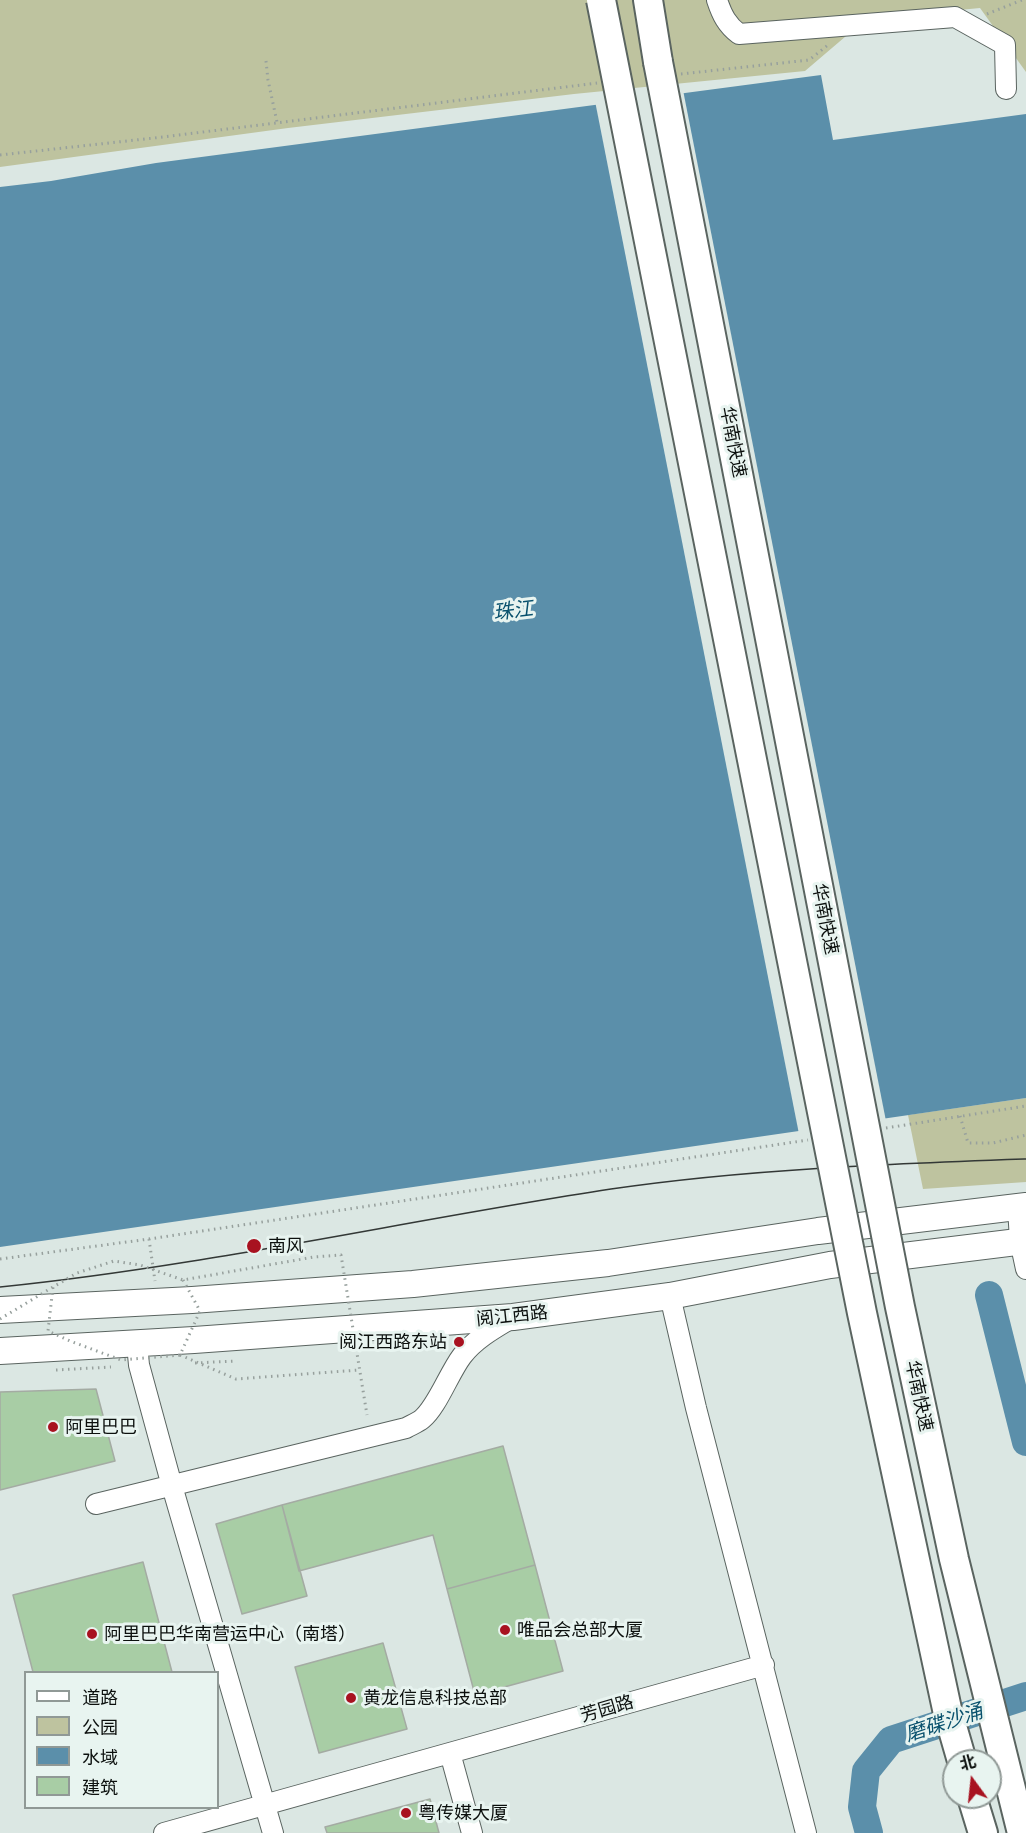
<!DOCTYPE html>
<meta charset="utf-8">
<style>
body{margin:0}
#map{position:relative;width:1026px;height:1833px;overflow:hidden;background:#dbe7e3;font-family:"Public Sans","Noto Sans SC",sans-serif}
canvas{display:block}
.legend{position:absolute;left:24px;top:1671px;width:195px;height:138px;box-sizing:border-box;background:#e8f4f0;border:2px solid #909996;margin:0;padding:8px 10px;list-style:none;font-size:18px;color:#0c100e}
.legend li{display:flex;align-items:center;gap:12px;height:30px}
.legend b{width:30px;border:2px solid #909996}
.north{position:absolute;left:942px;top:1749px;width:60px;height:60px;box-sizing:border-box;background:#e8f4f0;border:2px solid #909996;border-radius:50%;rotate:345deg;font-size:16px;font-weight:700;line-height:24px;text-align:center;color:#0c100e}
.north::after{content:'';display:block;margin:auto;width:21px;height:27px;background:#a81220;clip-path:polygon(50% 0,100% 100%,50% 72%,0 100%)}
</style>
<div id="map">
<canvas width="1026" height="1833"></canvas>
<ul class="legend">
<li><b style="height:8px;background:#fff"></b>道路</li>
<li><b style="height:16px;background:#bec39f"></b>公园</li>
<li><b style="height:16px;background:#5b8faa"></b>水域</li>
<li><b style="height:16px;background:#a8cda5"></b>建筑</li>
</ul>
<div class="north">北</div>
</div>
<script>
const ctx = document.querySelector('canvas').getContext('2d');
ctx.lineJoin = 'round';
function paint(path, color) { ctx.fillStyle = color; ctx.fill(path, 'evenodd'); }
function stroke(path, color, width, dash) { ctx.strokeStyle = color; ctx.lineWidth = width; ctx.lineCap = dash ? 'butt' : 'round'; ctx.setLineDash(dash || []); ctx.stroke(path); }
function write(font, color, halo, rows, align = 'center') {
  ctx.font = font + ' "Public Sans","Noto Sans SC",sans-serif'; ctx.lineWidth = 6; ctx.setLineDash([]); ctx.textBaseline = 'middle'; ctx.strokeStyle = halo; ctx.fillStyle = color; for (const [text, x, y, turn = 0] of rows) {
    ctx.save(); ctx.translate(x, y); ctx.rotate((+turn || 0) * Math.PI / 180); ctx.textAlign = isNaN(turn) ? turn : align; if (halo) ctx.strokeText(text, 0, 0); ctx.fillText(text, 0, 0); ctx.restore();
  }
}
paint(new Path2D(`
 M 0,0 L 1026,0 L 1026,72 L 980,8 L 866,19 L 805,71 L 574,94 L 288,128 L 0,167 Z
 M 1026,1098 L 1026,1182 L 923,1189 L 908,1115 Z`), '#bec39f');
paint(new Path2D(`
 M 821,75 L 833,140 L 1026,114 L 1026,1098 L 0,1247 L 0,187 L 51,181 L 156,163 Z`), '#5b8faa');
paint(new Path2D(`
 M 683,90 L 886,1121 L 799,1134 L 595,101 Z`), '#dbe7e3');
stroke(new Path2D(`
 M 989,1295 L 1026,1442
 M 869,1833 L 862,1807 L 866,1771 L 891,1740 L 1026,1696`), '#5b8faa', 28);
const building = new Path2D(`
 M 96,1389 L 115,1461 L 0,1490 L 0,1392 Z
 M 503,1446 L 535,1565 L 447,1589 L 433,1535 L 299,1571 L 282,1505 Z
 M 282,1505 L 307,1596 L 242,1614 L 216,1524 Z
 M 143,1562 L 172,1672 L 33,1672 L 13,1595 Z
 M 535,1565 L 563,1671 L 475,1695 L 447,1589 Z
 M 383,1643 L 407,1729 L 319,1753 L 295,1667 Z
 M 430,1799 L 439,1833 L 327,1833 L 325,1827 Z`);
paint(building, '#a8cda5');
stroke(building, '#a4aba3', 1.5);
const minor = new Path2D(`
 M 717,0 C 722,15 727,25 739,34 L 955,17 L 1005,45 L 1006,89
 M 1018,1207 L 1020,1241 L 1026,1269
 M 670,1296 L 696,1408 L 806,1833
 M 137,1344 L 139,1365 L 172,1486 L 273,1833
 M 96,1504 L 406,1428 C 411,1425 417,1423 422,1419 C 437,1407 449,1373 462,1356 C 474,1340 493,1329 510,1319
 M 450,1753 L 472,1833
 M 164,1833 L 764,1665`);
const major = new Path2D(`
 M 0,1310 L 192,1300 L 413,1284 L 608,1263 L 818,1231 L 1026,1206
 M 0,1351 L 194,1340 L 513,1317 L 670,1296 L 830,1265 L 1026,1241`);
const highway = new Path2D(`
 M 648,0 L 658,62
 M 972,1797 L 983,1833`);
stroke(minor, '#5a6460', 22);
stroke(major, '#5a6460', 28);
stroke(highway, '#5a6460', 32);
stroke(new Path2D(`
 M 987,14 L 1022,0
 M 266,61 L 268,80 L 277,122
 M 681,74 L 809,60 L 828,45
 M 0,155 L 163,137 L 597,83
 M 960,1116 L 968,1143 L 993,1143 L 1026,1135
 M 886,1128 L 1026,1106
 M 149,1239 L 155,1281
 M 0,1259 L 149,1239 L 808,1140
 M 195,1363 L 235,1361
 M 56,1370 L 111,1367`), '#97a09d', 3, [1.5, 4.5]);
stroke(minor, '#fff', 20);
stroke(major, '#fff', 26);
stroke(highway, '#fff', 28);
stroke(new Path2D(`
 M 0,1287 C 205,1266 407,1220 611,1189 C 748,1169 888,1164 1026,1159`), '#333836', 1.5);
const highwayBridge = new Path2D(`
 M 601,0 L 862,1313 L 947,1709 L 962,1761
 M 658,62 L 900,1307 L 954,1559 L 1022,1833`);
stroke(highwayBridge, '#5a6460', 32, []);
stroke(new Path2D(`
 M 183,1280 L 200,1311 L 180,1355 L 121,1360 L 70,1341 L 48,1331 L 53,1287 L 77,1273 L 114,1261 L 140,1265 L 183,1280 L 314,1257 L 341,1255 L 367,1415
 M 0,1319 L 53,1287
 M 180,1355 L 236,1379 L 359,1370`), '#97a09d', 3, [1.5, 4.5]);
stroke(highwayBridge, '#fff', 28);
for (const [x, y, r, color] of [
 [254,1246,8,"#a81220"],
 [459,1342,6,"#a81220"],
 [53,1427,6,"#a81220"],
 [505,1630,6,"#a81220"],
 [92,1634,6,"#a81220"],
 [351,1698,6,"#a81220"],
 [406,1813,6,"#a81220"]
]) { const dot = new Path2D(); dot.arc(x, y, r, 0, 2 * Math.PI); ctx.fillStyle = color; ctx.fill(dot); stroke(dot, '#e8f4f0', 2); }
write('18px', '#0c100e', '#e8f4f0', [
 ["华南快速",733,442,79],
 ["华南快速",825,919,79],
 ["阅江西路",512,1316,-6],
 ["华南快速",919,1396,78],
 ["芳园路",607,1709,-16]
]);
write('18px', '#0c100e', '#e8f4f0', [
 ["南风",268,1246],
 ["阅江西路东站",447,1342,"right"],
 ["阿里巴巴",65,1427],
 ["唯品会总部大厦",517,1630],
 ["阿里巴巴华南营运中心（南塔）",104,1634],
 ["黄龙信息科技总部",363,1698],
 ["粤传媒大厦",418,1813]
], 'left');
write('italic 20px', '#09516d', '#e8f4f0', [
 ["珠江",513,611,-7],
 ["磨碟沙涌",944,1723,-18]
]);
</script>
